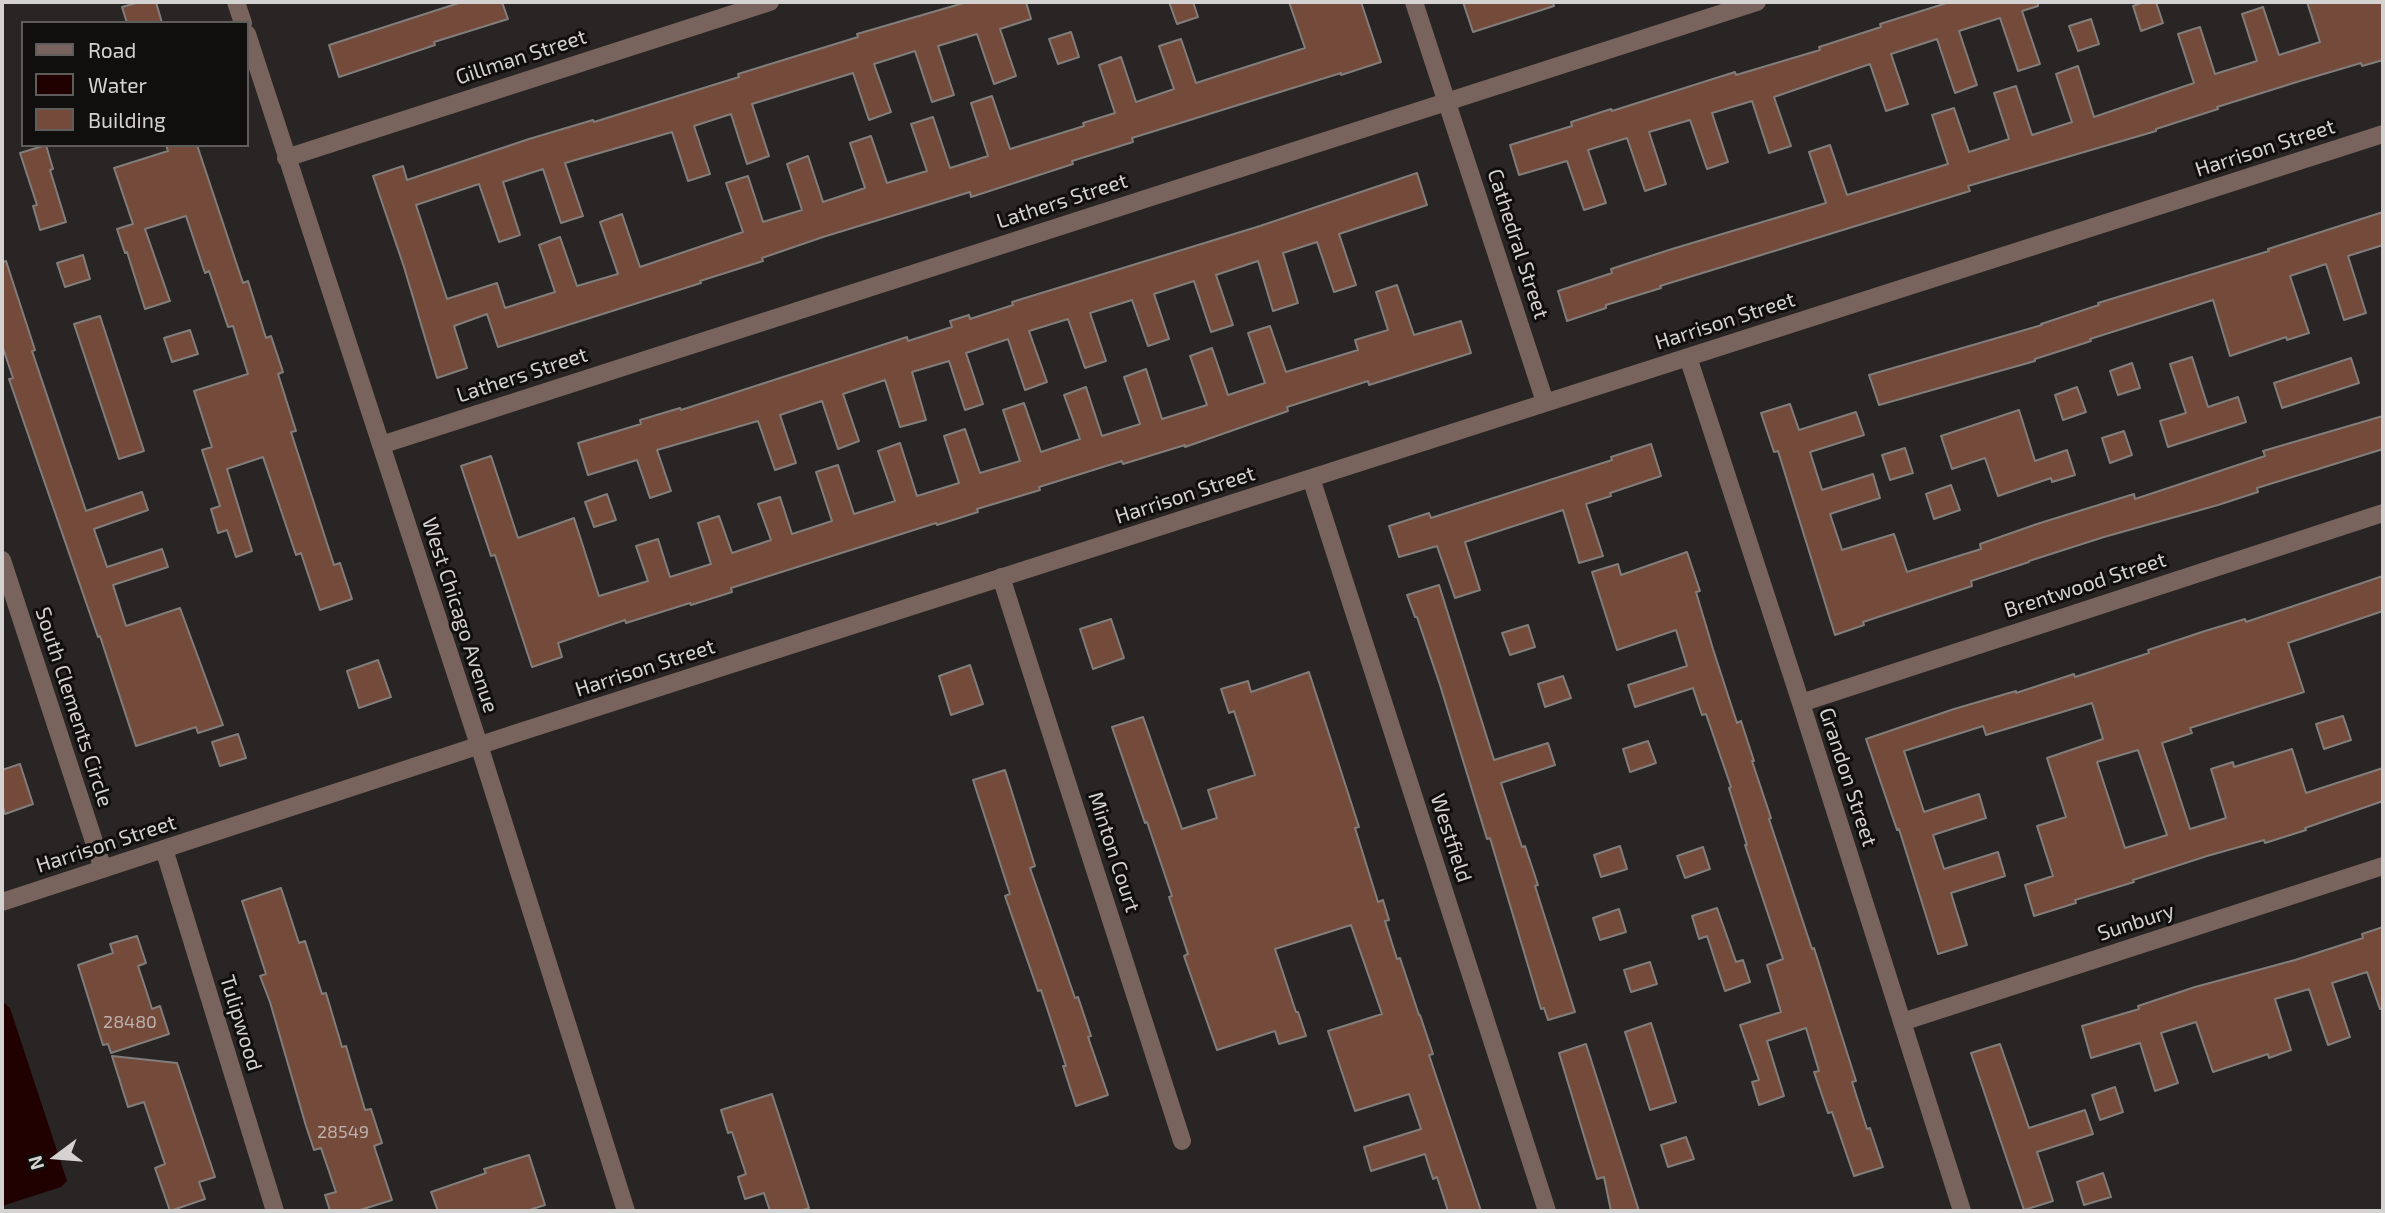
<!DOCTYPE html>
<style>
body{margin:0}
#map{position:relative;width:2385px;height:1213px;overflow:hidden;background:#282524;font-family:"Exo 2",sans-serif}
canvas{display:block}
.frame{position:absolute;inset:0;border:4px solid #d5d3d2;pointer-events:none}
.legend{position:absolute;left:21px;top:21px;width:228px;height:126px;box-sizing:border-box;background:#100f0e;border:2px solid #5f5d5c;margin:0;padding:9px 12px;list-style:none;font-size:21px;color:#d5d3d2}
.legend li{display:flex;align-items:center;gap:14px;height:35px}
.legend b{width:35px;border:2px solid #5f5d5c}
.north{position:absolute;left:21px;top:1122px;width:70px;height:70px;-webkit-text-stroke:5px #100f0e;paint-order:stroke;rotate:254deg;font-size:19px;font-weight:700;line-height:28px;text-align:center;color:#d5d3d2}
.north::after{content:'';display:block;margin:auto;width:24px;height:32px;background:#d5d3d2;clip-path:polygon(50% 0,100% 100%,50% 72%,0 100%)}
</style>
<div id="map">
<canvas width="2385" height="1213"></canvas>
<div class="frame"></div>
<ul class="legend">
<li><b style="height:9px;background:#79645d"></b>Road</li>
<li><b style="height:19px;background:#200100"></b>Water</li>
<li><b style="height:19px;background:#744a3b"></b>Building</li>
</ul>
<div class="north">N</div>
</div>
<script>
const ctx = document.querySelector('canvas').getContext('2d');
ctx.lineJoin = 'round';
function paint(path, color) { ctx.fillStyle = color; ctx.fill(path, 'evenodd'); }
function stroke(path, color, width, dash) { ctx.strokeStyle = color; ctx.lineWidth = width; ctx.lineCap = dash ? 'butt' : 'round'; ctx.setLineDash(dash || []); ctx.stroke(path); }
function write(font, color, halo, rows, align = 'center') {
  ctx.font = font + ' "Exo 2",sans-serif'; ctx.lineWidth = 6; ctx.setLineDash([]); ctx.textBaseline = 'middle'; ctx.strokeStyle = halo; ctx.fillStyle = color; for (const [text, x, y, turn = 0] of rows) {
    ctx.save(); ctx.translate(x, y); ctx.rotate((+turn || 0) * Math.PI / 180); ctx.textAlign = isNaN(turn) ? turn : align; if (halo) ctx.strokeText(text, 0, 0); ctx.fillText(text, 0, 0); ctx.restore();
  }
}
paint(new Path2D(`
 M 2,1001 L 10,1008 L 67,1181 L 61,1187 L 2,1206 Z`), '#200100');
const building = new Path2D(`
 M 140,2 L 156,2 L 162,23 L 127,23 L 122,7 Z
 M 462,2 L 502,2 L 508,19 L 434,42 L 435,45 L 339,77 L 329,45 Z
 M 967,2 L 1026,2 L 1031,19 L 1000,29 L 1016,76 L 994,84 L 977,34 L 938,46 L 954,95 L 932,102 L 915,51 L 874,64 L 891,112 L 869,120 L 853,73 L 752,104 L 769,156 L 747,164 L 731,114 L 694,126 L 710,174 L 688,181 L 672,132 L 565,163 L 583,216 L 561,223 L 543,169 L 503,182 L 520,235 L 499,242 L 479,184 L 416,205 L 447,299 L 497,283 L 505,308 L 555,292 L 539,245 L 560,237 L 577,286 L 618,274 L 600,222 L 622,214 L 640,267 L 743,232 L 726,183 L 748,176 L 763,222 L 802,210 L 787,164 L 808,156 L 823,202 L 865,188 L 850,143 L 871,136 L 887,183 L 927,171 L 911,124 L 933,117 L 950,168 L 988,156 L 971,103 L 992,96 L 1010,149 L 1084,126 L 1083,123 L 1115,113 L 1099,65 L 1121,57 L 1136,102 L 1174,89 L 1159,46 L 1181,39 L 1196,83 L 1305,48 L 1289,2 L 1361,2 L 1381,62 L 1341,75 L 1341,73 L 1132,138 L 1133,142 L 1072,161 L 1073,164 L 971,197 L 970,192 L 823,237 L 762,258 L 763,261 L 700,281 L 701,283 L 498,347 L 487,314 L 454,326 L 467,368 L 437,378 L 404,267 L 373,176 L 403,166 L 407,180 L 529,139 L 593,120 L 594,122 L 739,77 L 738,74 L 858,37 L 857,34 Z
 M 1169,2 L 1193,2 L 1198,17 L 1177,24 Z
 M 1463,2 L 1553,2 L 1554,6 L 1473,32 Z
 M 1950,2 L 2038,2 L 2038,6 L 2022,11 L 2040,64 L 2018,71 L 2000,18 L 1959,31 L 1977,85 L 1955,93 L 1937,39 L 1891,54 L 1908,104 L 1886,111 L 1870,64 L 1774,97 L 1791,146 L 1769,153 L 1752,101 L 1712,113 L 1728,162 L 1707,169 L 1690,120 L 1649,132 L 1666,184 L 1645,191 L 1627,138 L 1588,150 L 1606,203 L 1584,210 L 1567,161 L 1519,175 L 1510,145 L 1572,126 L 1571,122 L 1611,109 L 1612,111 L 1735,72 L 1736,75 L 1820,50 L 1819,47 L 1881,27 L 1880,24 Z
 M 2144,2 L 2156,2 L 2163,23 L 2141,31 L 2133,6 Z
 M 2307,2 L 2383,2 L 2383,60 L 2362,66 L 2361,63 L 2300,81 L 2217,107 L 2218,109 L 2156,129 L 2156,131 L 1968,186 L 1970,191 L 1660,286 L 1661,288 L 1606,305 L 1606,308 L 1567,321 L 1558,291 L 1612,273 L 1611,269 L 1672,249 L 1826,203 L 1809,152 L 1830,145 L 1847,195 L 1899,179 L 1948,164 L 1932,115 L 1954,108 L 1969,152 L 2009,139 L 1994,93 L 2016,86 L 2032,135 L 2072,122 L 2056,74 L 2078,66 L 2094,117 L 2194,83 L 2178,34 L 2200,27 L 2215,74 L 2257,61 L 2242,14 L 2263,7 L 2279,55 L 2320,42 Z
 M 2091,19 L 2099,44 L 2078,51 L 2069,26 Z
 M 1071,32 L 1079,57 L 1058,64 L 1049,39 Z
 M 46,145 L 53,169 L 50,170 L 66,222 L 40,230 L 33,206 L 37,205 L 20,153 Z
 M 166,145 L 197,145 L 243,283 L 248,281 L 266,338 L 271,336 L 283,372 L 278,374 L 296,431 L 291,432 L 334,565 L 340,563 L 352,599 L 320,610 L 301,553 L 296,555 L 263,457 L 227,469 L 252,551 L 236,557 L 227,530 L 218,533 L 211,509 L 220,506 L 202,450 L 212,447 L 194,391 L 248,374 L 233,326 L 228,327 L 209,271 L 205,273 L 186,216 L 145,229 L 170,301 L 145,309 L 127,252 L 125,253 L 117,229 L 133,224 L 114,168 L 168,151 Z
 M 1417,173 L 1427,205 L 1339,234 L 1356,285 L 1334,292 L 1317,242 L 1283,253 L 1298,303 L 1273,311 L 1258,261 L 1216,275 L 1233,325 L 1211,332 L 1194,281 L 1154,294 L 1169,339 L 1148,346 L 1132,300 L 1090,313 L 1106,361 L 1085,368 L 1068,319 L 1029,331 L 1047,382 L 1025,390 L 1008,339 L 966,353 L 983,404 L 965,410 L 949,361 L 912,372 L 926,420 L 900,427 L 885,380 L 843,394 L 859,441 L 838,449 L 822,401 L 780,415 L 796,463 L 775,470 L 758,421 L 657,450 L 671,491 L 650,498 L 637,460 L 588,475 L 578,443 L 641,424 L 640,420 L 680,408 L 681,410 L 907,337 L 908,341 L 952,327 L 950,321 L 969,315 L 970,319 L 1013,305 L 1012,302 L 1260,226 Z
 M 2383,212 L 2383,245 L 2348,256 L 2366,313 L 2344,320 L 2326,264 L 2290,276 L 2309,333 L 2287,340 L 2286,337 L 2230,356 L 2213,300 L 2090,339 L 2091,341 L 2035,359 L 2035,361 L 1879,405 L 1869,375 L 2042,325 L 2041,324 L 2099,305 L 2098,303 L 2269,251 L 2268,249 Z
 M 83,255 L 90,279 L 65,287 L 57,263 Z
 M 6,261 L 35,350 L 32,351 L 86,511 L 142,492 L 148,510 L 94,529 L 107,567 L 162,549 L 168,567 L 113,585 L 126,626 L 180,608 L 223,725 L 198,733 L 196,727 L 136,746 L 100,636 L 98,637 L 9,379 L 13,378 L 2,345 L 2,262 Z
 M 1397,285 L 1414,335 L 1461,321 L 1471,353 L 1369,385 L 1368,381 L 1287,407 L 1288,411 L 1185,447 L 1185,445 L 1123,464 L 1122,461 L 1039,487 L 1040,490 L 977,509 L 978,512 L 937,525 L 936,523 L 731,588 L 732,592 L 691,605 L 690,603 L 626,623 L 625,620 L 558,643 L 562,657 L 532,667 L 495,555 L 491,556 L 461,466 L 491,456 L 518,538 L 574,518 L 599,596 L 648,581 L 636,546 L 658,539 L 670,577 L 711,564 L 698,523 L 719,516 L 732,553 L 771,540 L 758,504 L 780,497 L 792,534 L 832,521 L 816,472 L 838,465 L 854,514 L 895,501 L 878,451 L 900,443 L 917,496 L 959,483 L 944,436 L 965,429 L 980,473 L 1020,461 L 1003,410 L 1024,403 L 1041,452 L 1080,439 L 1064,395 L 1086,387 L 1102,436 L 1140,424 L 1124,377 L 1146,369 L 1162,419 L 1207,405 L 1190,356 L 1212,348 L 1228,395 L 1265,383 L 1248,333 L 1270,326 L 1286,372 L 1358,350 L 1355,340 L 1388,330 L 1376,292 Z
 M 100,316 L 144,451 L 119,459 L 74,324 Z
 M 190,330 L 198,354 L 172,362 L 164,338 Z
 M 2192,357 L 2208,407 L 2238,397 L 2246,422 L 2168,447 L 2160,421 L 2186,413 L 2170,364 Z
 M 2351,358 L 2359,383 L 2282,408 L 2274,383 Z
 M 2132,363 L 2140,388 L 2118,395 L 2110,371 Z
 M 2077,387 L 2086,412 L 2063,420 L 2055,395 Z
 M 1790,404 L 1799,430 L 1856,412 L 1864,435 L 1810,452 L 1822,490 L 1873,474 L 1880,498 L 1830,514 L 1842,550 L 1894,534 L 1907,572 L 1981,549 L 1980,544 L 2037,524 L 2134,494 L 2135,499 L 2265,456 L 2263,451 L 2383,416 L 2383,449 L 2257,488 L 2258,492 L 2218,505 L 2104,537 L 2029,561 L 2029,562 L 1971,581 L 1972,586 L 1863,622 L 1864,625 L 1835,635 L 1778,451 L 1774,452 L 1761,413 Z
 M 2019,410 L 2035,461 L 2067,450 L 2075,475 L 2052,482 L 2051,478 L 1998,496 L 1985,458 L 1952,469 L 1941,436 Z
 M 2124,431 L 2132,455 L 2110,463 L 2102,438 Z
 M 1651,444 L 1661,476 L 1610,493 L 1611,496 L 1586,504 L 1603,556 L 1579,563 L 1563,510 L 1465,542 L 1480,590 L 1455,598 L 1437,546 L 1399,557 L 1389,526 L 1429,513 L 1431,518 L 1612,460 L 1611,457 Z
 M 1905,448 L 1913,473 L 1890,480 L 1882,455 Z
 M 1951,485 L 1960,510 L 1934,519 L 1926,494 Z
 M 607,494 L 616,520 L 594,527 L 585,502 Z
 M 1687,552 L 1700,591 L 1696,592 L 1713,649 L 1737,723 L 1741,721 L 1754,761 L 1752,761 L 1771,818 L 1769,819 L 1812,949 L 1814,948 L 1856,1081 L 1852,1082 L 1867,1129 L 1870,1128 L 1883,1167 L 1854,1176 L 1832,1112 L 1828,1113 L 1814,1072 L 1819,1071 L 1806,1028 L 1767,1041 L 1784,1096 L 1759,1105 L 1752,1082 L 1759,1080 L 1740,1025 L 1781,1012 L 1767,965 L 1783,959 L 1745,845 L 1747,845 L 1729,788 L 1731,787 L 1706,714 L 1702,715 L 1693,688 L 1635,707 L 1628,685 L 1687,666 L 1676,630 L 1617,650 L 1592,572 L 1618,564 L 1621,575 Z
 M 2383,576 L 2383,611 L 2288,643 L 2304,692 L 2190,728 L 2192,733 L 2162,743 L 2190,829 L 2226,818 L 2211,769 L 2233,762 L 2234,767 L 2292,749 L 2306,793 L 2383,768 L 2383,801 L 2305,828 L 2306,830 L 2265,843 L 2264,840 L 2207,856 L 2133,880 L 2134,882 L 2075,900 L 2076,903 L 2034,916 L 2025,885 L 2053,876 L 2037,826 L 2066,817 L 2047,758 L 2103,739 L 2092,703 L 1986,735 L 1983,726 L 1904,751 L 1924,812 L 1979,794 L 1986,818 L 1933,835 L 1944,869 L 1998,852 L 2005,876 L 1951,893 L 1967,945 L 1938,954 L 1899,829 L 1897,830 L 1866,739 L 1954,709 L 2016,691 L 2016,693 L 2074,674 L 2075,677 L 2149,653 L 2148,650 L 2205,631 L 2245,619 L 2246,622 ZM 2138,750 L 2167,835 L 2125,848 L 2097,762 Z
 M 1439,585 L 1494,760 L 1548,743 L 1555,765 L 1501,783 L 1522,847 L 1525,846 L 1538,885 L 1535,886 L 1575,1012 L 1548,1020 L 1544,1008 L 1541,1009 L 1490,838 L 1487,839 L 1440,685 L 1417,617 L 1415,617 L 1407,595 Z
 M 1111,619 L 1124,658 L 1093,669 L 1080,629 Z
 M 1528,625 L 1535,647 L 1510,655 L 1502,633 Z
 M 378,660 L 391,697 L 359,708 L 347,671 Z
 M 970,665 L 983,704 L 951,715 L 939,676 Z
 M 1309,672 L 1359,827 L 1355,828 L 1378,902 L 1383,900 L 1389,920 L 1385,921 L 1397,959 L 1400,958 L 1419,1015 L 1420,1015 L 1433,1054 L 1429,1055 L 1481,1211 L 1448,1211 L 1437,1177 L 1433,1179 L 1425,1154 L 1371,1171 L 1364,1147 L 1421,1129 L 1409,1094 L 1355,1111 L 1328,1031 L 1382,1014 L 1351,925 L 1275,949 L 1296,1012 L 1298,1012 L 1306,1036 L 1279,1044 L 1275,1031 L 1217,1050 L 1184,956 L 1188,954 L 1169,897 L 1172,896 L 1147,822 L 1145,823 L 1112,727 L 1143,717 L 1182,829 L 1217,818 L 1208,790 L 1255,775 L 1234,711 L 1229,713 L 1221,689 L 1248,681 L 1251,692 Z
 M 1563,676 L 1571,698 L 1545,707 L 1538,684 Z
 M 2343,716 L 2351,740 L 2324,749 L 2316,724 Z
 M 238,734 L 246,758 L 220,766 L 212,742 Z
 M 1648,741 L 1656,763 L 1630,772 L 1623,749 Z
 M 20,764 L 33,804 L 5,814 L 2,803 L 2,770 Z
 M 1005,770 L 1035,866 L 1030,868 L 1075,998 L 1078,997 L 1091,1036 L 1088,1037 L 1108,1095 L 1076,1106 L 1063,1066 L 1066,1066 L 1041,990 L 1038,991 L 1005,896 L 1010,894 L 973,780 Z
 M 1620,846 L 1627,869 L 1601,877 L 1594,855 Z
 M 1703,847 L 1710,869 L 1685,878 L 1677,856 Z
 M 281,888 L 299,943 L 305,941 L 322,994 L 326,993 L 342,1047 L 346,1046 L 365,1110 L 371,1109 L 382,1143 L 374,1146 L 392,1200 L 357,1211 L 330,1211 L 325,1195 L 336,1192 L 321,1148 L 314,1150 L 306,1126 L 270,1002 L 260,976 L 266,974 L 242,901 Z
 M 1717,908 L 1736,962 L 1743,960 L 1750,982 L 1725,991 L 1707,936 L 1699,939 L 1692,916 Z
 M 1619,909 L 1626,932 L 1600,940 L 1593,918 Z
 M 2383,927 L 2383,1009 L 2380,1009 L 2367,972 L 2332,983 L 2350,1037 L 2328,1045 L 2309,989 L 2275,999 L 2291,1050 L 2269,1058 L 2268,1054 L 2213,1072 L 2196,1022 L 2161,1033 L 2178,1083 L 2155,1091 L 2140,1043 L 2091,1058 L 2082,1026 L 2139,1009 L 2138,1006 L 2195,987 L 2295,960 L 2363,938 L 2362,934 Z
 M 137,936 L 146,963 L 138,966 L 146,990 L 152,1009 L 160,1006 L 169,1034 L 111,1053 L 108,1044 L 103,1045 L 78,965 L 113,953 L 110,944 Z
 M 1650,962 L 1657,984 L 1631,992 L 1624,970 Z
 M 1651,1023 L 1676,1102 L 1650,1110 L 1625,1032 Z
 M 1586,1044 L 1608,1113 L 1639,1211 L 1611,1211 L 1604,1177 L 1597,1179 L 1559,1053 Z
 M 2000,1044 L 2029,1128 L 2085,1110 L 2093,1134 L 2037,1152 L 2053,1201 L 2024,1210 L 1971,1053 Z
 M 112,1056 L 177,1063 L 215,1177 L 199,1182 L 205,1199 L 170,1211 L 155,1168 L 165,1164 L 144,1102 L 128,1107 Z
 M 2115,1087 L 2123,1112 L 2100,1120 L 2092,1095 Z
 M 772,1094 L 809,1208 L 799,1211 L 770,1211 L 764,1193 L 745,1199 L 738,1177 L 746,1174 L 732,1132 L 728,1133 L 721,1110 Z
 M 1686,1137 L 1694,1159 L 1668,1167 L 1661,1145 Z
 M 529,1155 L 545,1205 L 526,1211 L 438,1211 L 431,1192 L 486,1173 L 484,1169 Z
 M 2103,1173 L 2111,1197 L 2084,1205 L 2077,1182 Z`);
paint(building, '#744a3b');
stroke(building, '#807d7b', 2);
stroke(new Path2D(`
 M 236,2 L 243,23
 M 1414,2 L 1545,402
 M 247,34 L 479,745 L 626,1211
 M 286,158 L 770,2
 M 1688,357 L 1801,703 L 1962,1211
 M 381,445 L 1757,2
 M 1311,478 L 1547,1211
 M 2,560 L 103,869
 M 1001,577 L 1182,1141
 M 1801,703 L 2383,513
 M 164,849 L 275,1211
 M 2,902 L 520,732 L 2383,134
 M 1902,1022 L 2383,866`), '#79645d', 18);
write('18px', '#bdb1ac', null, [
 ["28480",130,1022],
 ["28549",343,1132]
]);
write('21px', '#d5d3d2', '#100f0e', [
 ["Gillman Street",521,57,-18],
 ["Harrison Street",2265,148,-18],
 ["Lathers Street",1062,201,-18],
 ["Cathedral Street",1518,244,72],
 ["Harrison Street",1725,321,-18],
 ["Lathers Street",522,375,-18],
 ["Harrison Street",1185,495,-18],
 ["Brentwood Street",2085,585,-18],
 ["West Chicago Avenue",460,615,72],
 ["Harrison Street",645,668,-18],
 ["South Clements Circle",74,707,72],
 ["Grandon Street",1848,777,72],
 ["Westfield",1451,838,72],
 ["Harrison Street",106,844,-18],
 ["Minton Court",1114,852,72],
 ["Sunbury",2136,922,-18],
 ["Tulipwood",241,1023,73]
]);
</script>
